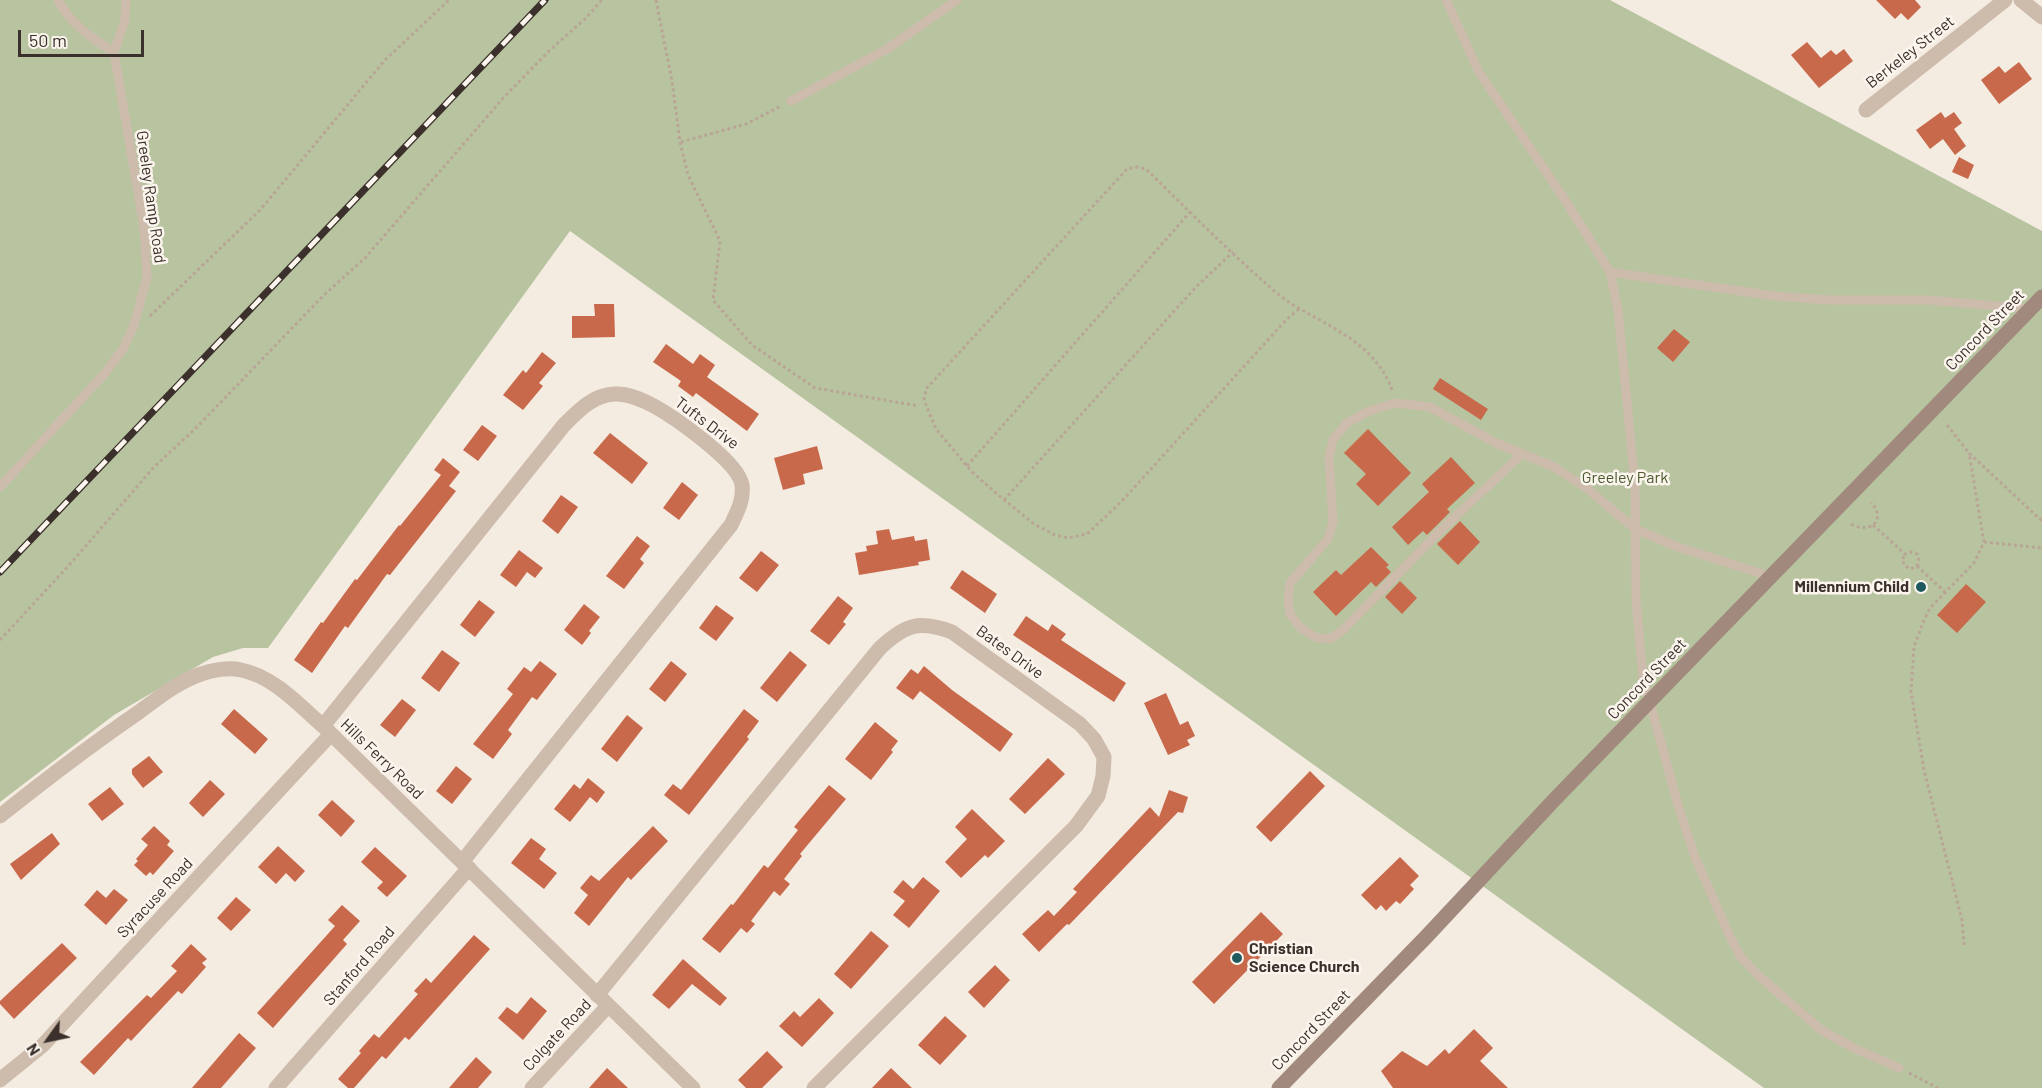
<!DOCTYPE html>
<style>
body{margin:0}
#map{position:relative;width:2042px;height:1088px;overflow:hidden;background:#f4ebe1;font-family:Barlow,sans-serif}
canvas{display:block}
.north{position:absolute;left:18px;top:1010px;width:60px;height:60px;-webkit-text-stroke:4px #fbf5ee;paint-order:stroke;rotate:237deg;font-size:16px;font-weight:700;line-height:24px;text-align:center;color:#3b302b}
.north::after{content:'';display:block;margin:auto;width:21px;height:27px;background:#3b302b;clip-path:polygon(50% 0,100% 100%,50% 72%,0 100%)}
.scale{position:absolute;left:18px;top:30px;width:126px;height:27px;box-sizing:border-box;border:3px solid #3b302b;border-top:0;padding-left:8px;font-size:18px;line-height:21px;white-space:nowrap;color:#3b302b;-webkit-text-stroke:4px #fbf5ee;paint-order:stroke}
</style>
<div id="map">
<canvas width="2042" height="1088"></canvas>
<div class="north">N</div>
<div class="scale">50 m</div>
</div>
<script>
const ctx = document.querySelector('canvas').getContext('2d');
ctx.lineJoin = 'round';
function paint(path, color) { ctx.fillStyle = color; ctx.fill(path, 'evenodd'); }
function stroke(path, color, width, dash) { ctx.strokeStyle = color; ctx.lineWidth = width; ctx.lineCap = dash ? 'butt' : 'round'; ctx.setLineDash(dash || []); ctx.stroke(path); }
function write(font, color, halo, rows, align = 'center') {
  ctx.font = font + ' Barlow,sans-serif'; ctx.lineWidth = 5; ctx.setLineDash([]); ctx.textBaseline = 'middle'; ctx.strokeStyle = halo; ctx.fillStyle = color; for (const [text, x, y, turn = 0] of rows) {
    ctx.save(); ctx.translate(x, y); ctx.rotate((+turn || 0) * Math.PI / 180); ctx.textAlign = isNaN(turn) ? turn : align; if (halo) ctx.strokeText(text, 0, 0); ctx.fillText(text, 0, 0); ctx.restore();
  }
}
paint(new Path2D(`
 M 0,0 L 1610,0 L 2042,231 L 2042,1088 L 1764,1088 L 570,231 L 268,648 L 243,648 L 213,657 L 114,715 L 0,802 Z`), '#b8c4a0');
paint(new Path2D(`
 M 1876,0 L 1915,0 L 1921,7 L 1908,20 L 1901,13 L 1895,19 Z
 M 1807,42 L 1821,58 L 1831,50 L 1836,55 L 1844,49 L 1853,61 L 1819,88 L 1791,55 Z
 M 2019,62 L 2032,79 L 1999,104 L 1981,80 L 1999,66 L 2005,73 Z
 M 1941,112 L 1945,118 L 1954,112 L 1962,123 L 1954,129 L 1966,146 L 1955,155 L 1943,139 L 1930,149 L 1916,130 Z
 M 1959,157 L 1974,165 L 1968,179 L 1952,172 Z
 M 594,304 L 614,304 L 615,337 L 572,338 L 572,316 L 595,316 Z
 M 1674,329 L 1690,342 L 1673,362 L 1657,348 Z
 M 666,344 L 693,364 L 700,354 L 715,365 L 707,377 L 759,414 L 747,431 L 696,393 L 693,397 L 678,386 L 681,381 L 653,362 Z
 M 542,352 L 556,363 L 539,383 L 543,386 L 523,410 L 503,395 L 523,370 L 526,373 Z
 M 1440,378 L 1488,409 L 1481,420 L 1433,389 Z
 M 482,425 L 497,436 L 478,461 L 463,450 Z
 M 1368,429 L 1411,473 L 1378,506 L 1356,484 L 1366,474 L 1344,453 Z
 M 610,433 L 648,463 L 632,484 L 593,453 Z
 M 817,446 L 823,469 L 803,474 L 805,484 L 783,490 L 774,458 Z
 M 1451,457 L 1475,483 L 1447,509 L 1450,512 L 1427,535 L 1423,531 L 1408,545 L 1392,527 L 1429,492 L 1422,484 Z
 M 443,458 L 460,472 L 449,486 L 456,491 L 390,575 L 387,574 L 348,628 L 345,626 L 312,673 L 294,660 L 321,622 L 323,623 L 355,579 L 357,580 L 399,525 L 400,526 L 441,475 L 434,470 Z
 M 682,482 L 698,495 L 679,520 L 663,508 Z
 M 561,495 L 578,507 L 558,534 L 542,521 Z
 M 1460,521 L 1480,542 L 1458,565 L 1437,544 Z
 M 889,529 L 892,540 L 914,536 L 915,541 L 927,539 L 930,560 L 918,562 L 919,565 L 859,575 L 855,553 L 867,551 L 866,546 L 878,544 L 876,531 Z
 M 637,536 L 650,546 L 640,559 L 644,563 L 624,589 L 606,576 Z
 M 1371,547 L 1389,565 L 1386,567 L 1391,572 L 1376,587 L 1371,582 L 1336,616 L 1313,592 L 1336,570 L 1341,575 Z
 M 519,550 L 543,568 L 535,578 L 527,572 L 516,587 L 500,575 Z
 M 761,551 L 779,565 L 757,592 L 739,578 Z
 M 962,570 L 997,594 L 985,613 L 950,588 Z
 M 1400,581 L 1417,598 L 1402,614 L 1385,597 Z
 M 1966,584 L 1986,602 L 1957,633 L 1937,615 Z
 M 838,596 L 853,608 L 843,622 L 846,624 L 829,645 L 810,631 Z
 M 479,600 L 495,612 L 475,637 L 460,625 Z
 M 584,604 L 600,617 L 589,631 L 591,633 L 582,645 L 564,630 Z
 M 716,605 L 734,618 L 716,641 L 699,628 Z
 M 1026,616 L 1048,631 L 1052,624 L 1066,634 L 1061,640 L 1126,683 L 1114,702 L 1013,635 Z
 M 442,650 L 460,663 L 439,692 L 421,678 Z
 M 790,651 L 807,665 L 777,702 L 760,688 Z
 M 540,661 L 557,674 L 537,700 L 532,697 L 508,730 L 512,734 L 493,759 L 473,744 L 513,694 L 507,689 L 524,667 L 531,672 Z
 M 671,661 L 687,674 L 665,702 L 649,689 Z
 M 924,666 L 952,690 L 1013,734 L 1000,752 L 920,691 L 913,700 L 896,688 L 911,669 L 918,674 Z
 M 1166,693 L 1180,725 L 1188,721 L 1195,736 L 1187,740 L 1190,745 L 1168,755 L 1144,703 Z
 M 402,699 L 416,710 L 395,737 L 380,725 Z
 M 234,709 L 268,739 L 255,754 L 221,724 Z
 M 744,709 L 759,721 L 747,737 L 749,739 L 689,815 L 664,795 L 673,784 L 681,790 Z
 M 627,715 L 643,728 L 617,762 L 601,749 Z
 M 875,722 L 898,741 L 891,750 L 893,752 L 871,780 L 845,759 Z
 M 149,756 L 163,772 L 143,788 L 132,774 L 132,769 Z
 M 1048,758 L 1065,774 L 1025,814 L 1009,799 Z
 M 456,766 L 472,779 L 452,804 L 436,791 Z
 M 1310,771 L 1325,786 L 1271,842 L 1256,827 Z
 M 588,778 L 605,792 L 597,803 L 590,797 L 570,822 L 554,809 L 574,784 L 580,789 Z
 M 210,780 L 225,794 L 203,817 L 189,803 Z
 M 829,785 L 846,799 L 800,854 L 802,856 L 784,879 L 790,884 L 780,896 L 774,891 L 751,921 L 755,924 L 747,933 L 741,928 L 720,953 L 702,939 L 731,904 L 733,905 L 764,865 L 768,868 L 798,830 L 794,827 Z
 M 110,787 L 124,804 L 102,821 L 88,804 Z
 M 1169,790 L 1188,797 L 1183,813 L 1178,812 L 1069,925 L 1067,924 L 1039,952 L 1022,934 L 1048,910 L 1054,916 L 1077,892 L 1073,889 L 1150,807 L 1159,817 Z
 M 332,800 L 355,821 L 341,837 L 318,815 Z
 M 972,809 L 1005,841 L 988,858 L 985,855 L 961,878 L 945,862 L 967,839 L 955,827 Z
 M 154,826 L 170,841 L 167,845 L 174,851 L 153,875 L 150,872 L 146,876 L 134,865 L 138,861 L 136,859 L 148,845 L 141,839 Z
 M 653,826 L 668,841 L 631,880 L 628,877 L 589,926 L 574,913 L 588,895 L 580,888 L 591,875 L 599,881 Z
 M 52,833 L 60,844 L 21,880 L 10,864 Z
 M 531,838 L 546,849 L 539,859 L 557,873 L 544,889 L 511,863 Z
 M 278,846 L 305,871 L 295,882 L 286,873 L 276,884 L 258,867 Z
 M 375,847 L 407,876 L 387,897 L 377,888 L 383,882 L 361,862 Z
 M 1400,857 L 1419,876 L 1410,885 L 1414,889 L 1400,904 L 1396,901 L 1386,911 L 1381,905 L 1376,910 L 1361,895 Z
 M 923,877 L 940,891 L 909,928 L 893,915 L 905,901 L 893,892 L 903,880 L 913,889 Z
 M 114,889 L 128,900 L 106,925 L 84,905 L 97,890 L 106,898 Z
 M 236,897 L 251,910 L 231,931 L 217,918 Z
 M 342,905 L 360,921 L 343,940 L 347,944 L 273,1028 L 257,1013 L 335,926 L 328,920 Z
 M 1261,912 L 1283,934 L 1214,1004 L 1192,982 Z
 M 871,931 L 889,946 L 851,989 L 834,974 Z
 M 474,935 L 490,949 L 409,1040 L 405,1037 L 386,1059 L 382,1056 L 354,1088 L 348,1088 L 338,1079 L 361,1053 L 359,1051 L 374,1034 L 379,1038 L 418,994 L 414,991 L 426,978 L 431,983 Z
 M 62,943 L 77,958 L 14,1019 L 0,1004 L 0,1001 Z
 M 191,944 L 207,959 L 202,963 L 206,967 L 182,994 L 178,991 L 131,1041 L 128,1038 L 94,1075 L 80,1062 L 147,995 L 151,998 L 177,971 L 171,966 Z
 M 683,959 L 727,998 L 720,1006 L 692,984 L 669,1009 L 652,995 Z
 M 995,965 L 1010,980 L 984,1008 L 968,992 Z
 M 531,997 L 547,1011 L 523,1040 L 498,1018 L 507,1007 L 517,1014 Z
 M 819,998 L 834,1013 L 802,1047 L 779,1026 L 794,1011 L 800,1017 Z
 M 945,1016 L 967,1036 L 940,1065 L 918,1045 Z
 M 1474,1029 L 1493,1048 L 1480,1061 L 1508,1088 L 1393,1088 L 1381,1071 L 1402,1051 L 1427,1066 L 1445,1049 L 1449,1054 Z
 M 239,1033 L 256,1048 L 221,1088 L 192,1088 Z
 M 767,1051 L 783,1067 L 762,1088 L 746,1088 L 738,1080 Z
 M 476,1057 L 492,1072 L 478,1088 L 449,1088 Z
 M 607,1068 L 628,1088 L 589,1088 Z
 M 891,1068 L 912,1088 L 872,1088 Z`), '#c8694b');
stroke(new Path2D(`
 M 656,0 L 672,81 L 680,142 L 688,175 L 720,241 L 713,300 L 752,345 L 815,388 L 919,406
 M 681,142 L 746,124 L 781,106
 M 1299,309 L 1286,320 L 1121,502 L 1087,534 L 1068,538 L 1055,535 L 1034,524 L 997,494 L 972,472 L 936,429 L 924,400 L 926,389 L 1127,169 L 1136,167 L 1146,169 C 1184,206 1222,245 1262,280 C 1274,291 1288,303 1302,310 C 1339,331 1377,348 1392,390
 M 150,316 L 261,209 L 385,60 L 449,0
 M 1947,425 L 1969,453 L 2042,521
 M 967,466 L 1190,212
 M 1004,500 L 1195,288 L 1233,252
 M 1851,524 C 1871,535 1887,519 1871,502
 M 1873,525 L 1905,554 L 1911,552 L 1917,554 L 1919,560 L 1917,566 L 1911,569 L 1905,566 L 1902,560 L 1905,554
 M 1984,542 L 2042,548
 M 1917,566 L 1945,592
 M 0,640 L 72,562 L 154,467 L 196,428 L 323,296 L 365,258 L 505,96 L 549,51 L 586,18 L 602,0
 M 1964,945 L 1962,920 L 1924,770 L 1911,692 L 1914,647 L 1924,620 L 1930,608 L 1974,563 L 1984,542 L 1969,453
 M 1909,1073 L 1938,1088`), '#b9a596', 3, [3, 3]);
stroke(new Path2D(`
 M 58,0 C 71,24 91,38 114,52
 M 1446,0 L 1479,72 L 1567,203 L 1610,272 L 1618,310 L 1635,485 L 1636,601 L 1643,677 L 1678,805 L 1695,857 L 1731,939 L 1741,957 L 1759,976 L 1821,1030 L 1854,1048 L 1899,1068
 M 791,101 L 887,49 L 957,0
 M 1610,272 L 1774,296 L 1831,300 L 1929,300 L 2030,309
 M 1521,455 L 1441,530 L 1343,630 L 1330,639 L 1315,637 L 1301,628 L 1290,614 L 1288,599 L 1290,583 L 1328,539 L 1333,522 L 1329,458 L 1333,439 L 1347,423 L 1369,411 L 1396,403 L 1430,407 L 1496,443 L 1552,466 L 1584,486 L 1635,529 L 1678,547 L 1772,577
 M 0,487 L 105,373 L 123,349 L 134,325 L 147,277 L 144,228 L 114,52 L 125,20 L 126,0`), '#cdbbac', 9);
stroke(new Path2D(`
 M 2021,0 L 2042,17
 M 1866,110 L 2005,0
 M 323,726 L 564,425 C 578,411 593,395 614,394 C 626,393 643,400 654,406 C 674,417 739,462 742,485 C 744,500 737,512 731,525 L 462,862
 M 0,816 C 45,780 91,745 139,712 C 157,699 179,681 201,674 C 212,670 229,667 241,670 C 273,676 299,705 323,726 L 693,1088
 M 597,995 L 880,648 C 906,624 919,620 952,632 L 1080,724 L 1094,739 L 1104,757 L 1103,776 L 1098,796 L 1076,826 L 814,1088
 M 0,1080 L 43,1045 L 331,734
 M 276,1088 L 469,868
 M 532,1088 L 608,1006`), '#cdbbac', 15);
stroke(new Path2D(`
 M 1279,1088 L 1426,937 L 1555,799 L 2042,297`), '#a18a7d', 15);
const rail = new Path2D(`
 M 0,572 L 545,0`);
stroke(rail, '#3b302b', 7);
stroke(rail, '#fbf5ee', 4.5, [14]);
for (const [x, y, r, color] of [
 [1921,587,6,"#1f5a5e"],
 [1237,958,6,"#1f5a5e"]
]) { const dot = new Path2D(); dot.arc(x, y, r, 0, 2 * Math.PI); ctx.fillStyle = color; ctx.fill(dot); stroke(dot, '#fbf5ee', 2); }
write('16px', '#3b302b', '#fbf5ee', [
 ["Berkeley Street",1910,52,-38],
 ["Greeley Ramp Road",151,197,82],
 ["Concord Street",1985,330,-46],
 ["Tufts Drive",707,423,37],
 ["Bates Drive",1010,652,36],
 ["Concord Street",1647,679,-46],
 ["Hills Ferry Road",382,759,44],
 ["Syracuse Road",155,898,-47],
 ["Stanford Road",359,966,-49],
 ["Concord Street",1311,1030,-46],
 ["Colgate Road",557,1035,-47]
]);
write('16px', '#4a5a2e', '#fbf5ee', [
 ["Greeley Park",1625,478]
]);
write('bold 16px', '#3b302b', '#fbf5ee', [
 ["Millennium Child",1909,587],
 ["Christian",1249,949,"left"],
 ["Science Church",1249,967,"left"]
], 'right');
</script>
